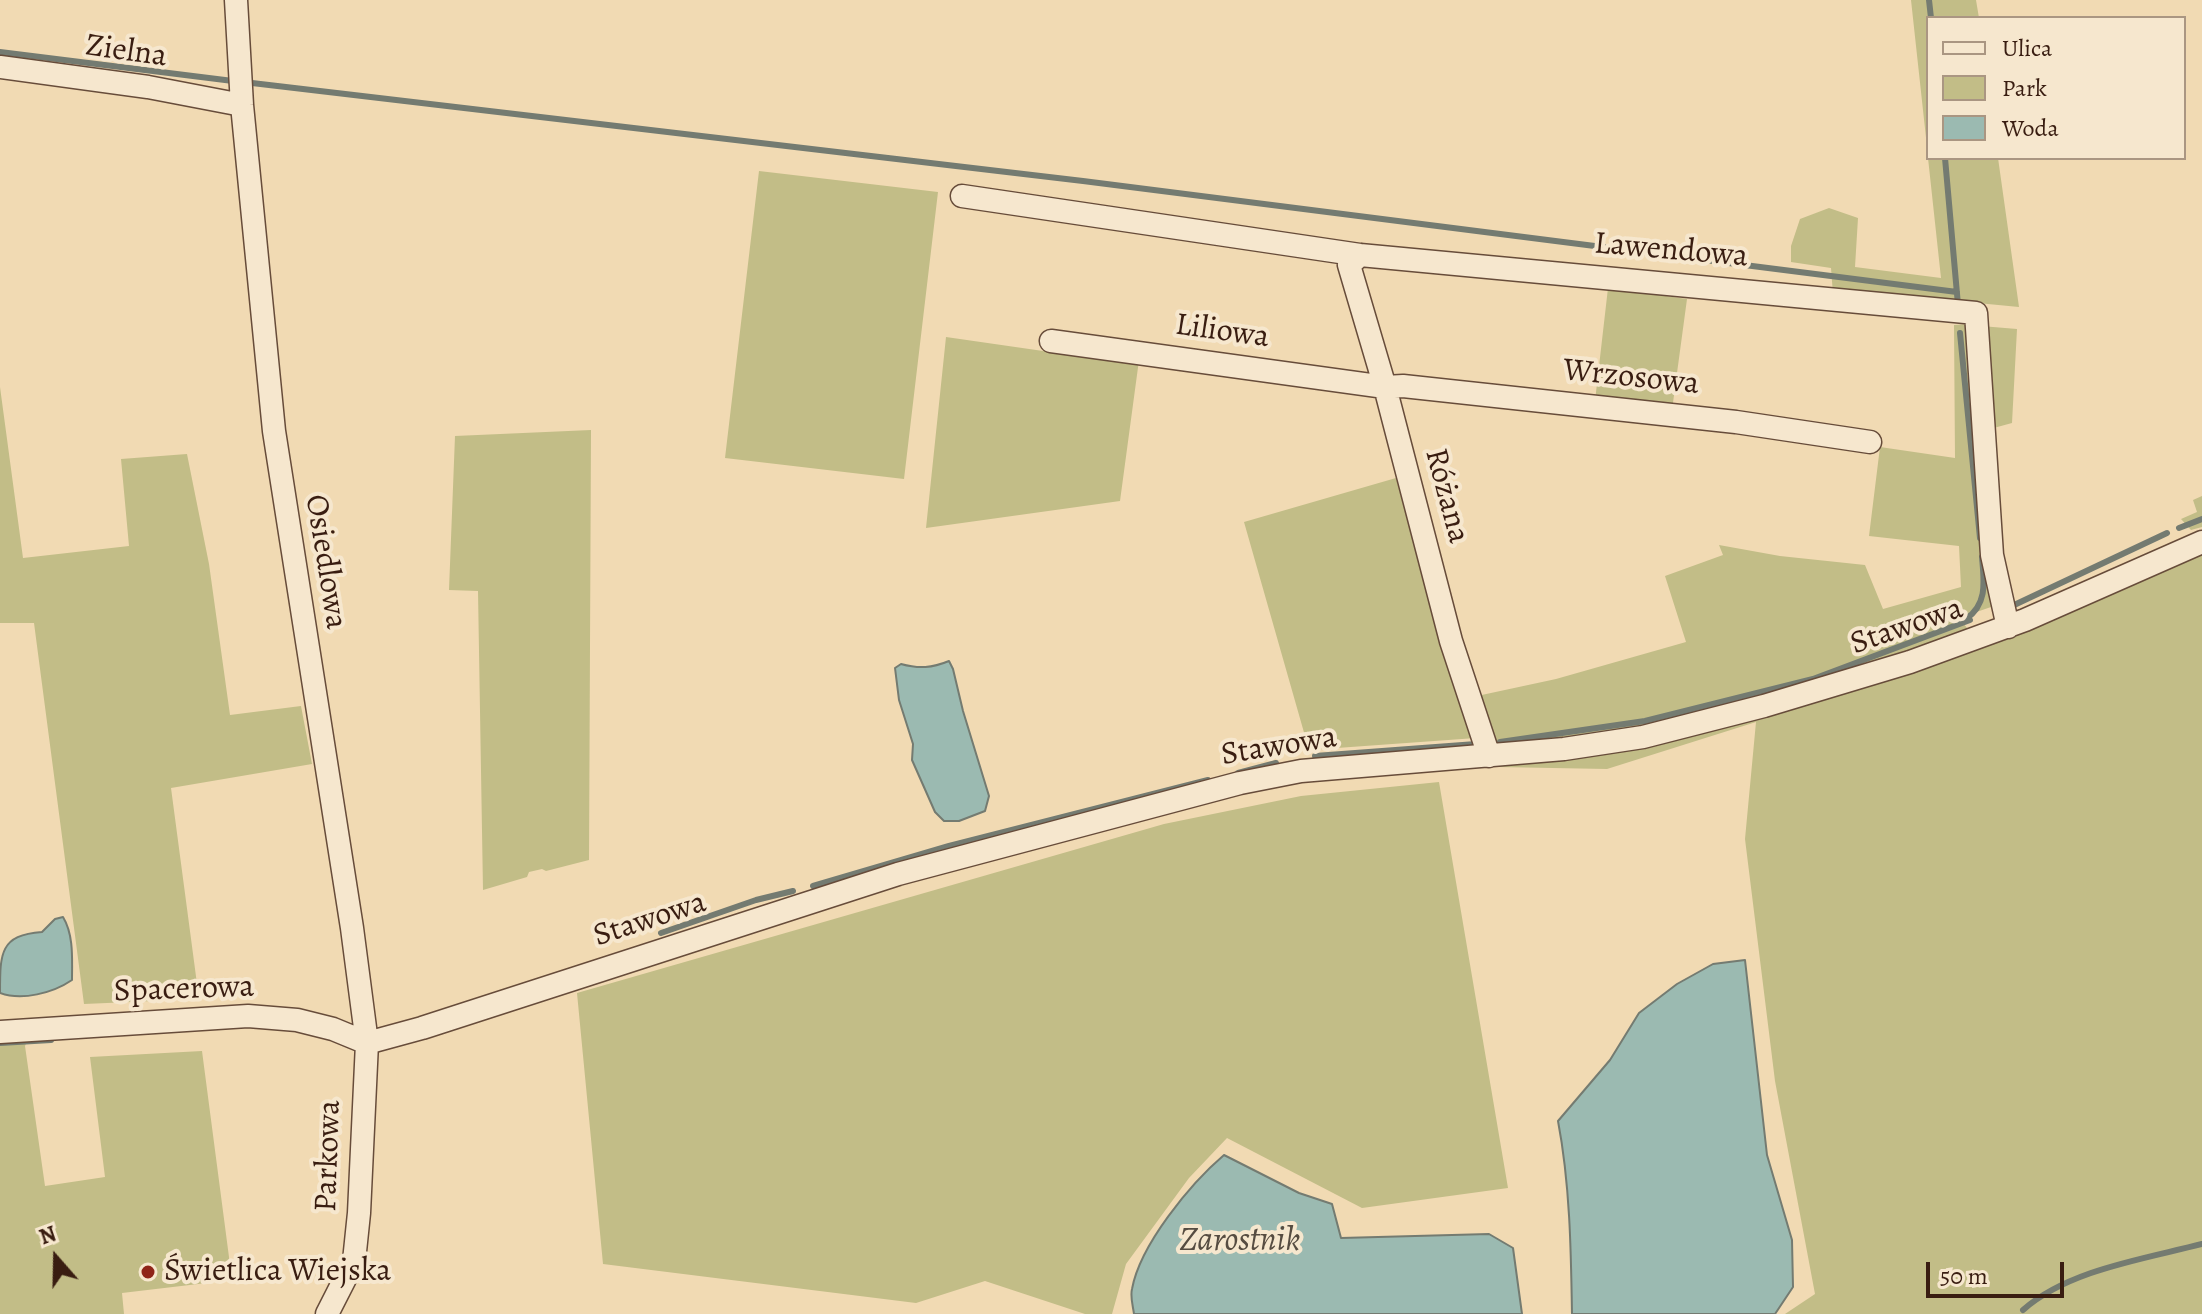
<!DOCTYPE html>
<meta charset="utf-8">
<style>
body{margin:0}
#map{position:relative;width:2202px;height:1314px;overflow:hidden;background:#f1dab3;font-family:Alegreya,serif}
canvas{display:block}
.legend{position:absolute;left:1926px;top:16px;width:260px;height:144px;box-sizing:border-box;background:#f6e7ce;border:2px solid #aa9682;margin:0;padding:10px 14px;list-style:none;font-size:24px;color:#391d11}
.legend li{display:flex;align-items:center;gap:16px;height:40px}
.legend b{width:40px;border:2px solid #aa9682}
.north{position:absolute;left:16px;top:1218px;width:80px;height:80px;-webkit-text-stroke:6px #f6e7ce;paint-order:stroke;rotate:340deg;font-size:22px;font-weight:700;line-height:32px;text-align:center;color:#391d11}
.north::after{content:'';display:block;margin:auto;width:28px;height:36px;background:#391d11;clip-path:polygon(50% 0,100% 100%,50% 72%,0 100%)}
.scale{position:absolute;left:1926px;top:1262px;width:138px;height:36px;box-sizing:border-box;border:4px solid #391d11;border-top:0;padding-left:10px;font-size:24px;line-height:28px;white-space:nowrap;color:#391d11;-webkit-text-stroke:6px #f6e7ce;paint-order:stroke}
</style>
<div id="map">
<canvas width="2202" height="1314"></canvas>
<ul class="legend">
<li><b style="height:10px;background:#f6e7ce"></b>Ulica</li>
<li><b style="height:22px;background:#c2bd87"></b>Park</li>
<li><b style="height:22px;background:#9bbab1"></b>Woda</li>
</ul>
<div class="north">N</div>
<div class="scale">50 m</div>
</div>
<script>
const ctx = document.querySelector('canvas').getContext('2d');
ctx.lineJoin = 'round';
function paint(path, color) { ctx.fillStyle = color; ctx.fill(path, 'evenodd'); }
function stroke(path, color, width, dash) { ctx.strokeStyle = color; ctx.lineWidth = width; ctx.lineCap = dash ? 'butt' : 'round'; ctx.setLineDash(dash || []); ctx.stroke(path); }
function write(font, color, halo, rows, align = 'center') {
  ctx.font = font + ' Alegreya,serif'; ctx.lineWidth = 8; ctx.setLineDash([]); ctx.textBaseline = 'middle'; ctx.strokeStyle = halo; ctx.fillStyle = color; for (const [text, x, y, turn = 0] of rows) {
    ctx.save(); ctx.translate(x, y); ctx.rotate((+turn || 0) * Math.PI / 180); ctx.textAlign = isNaN(turn) ? turn : align; if (halo) ctx.strokeText(text, 0, 0); ctx.fillText(text, 0, 0); ctx.restore();
  }
}
paint(new Path2D(`
 M 1911,0 L 1976,0 L 1979,18 L 1928,18 L 1928,156 Z
 M 1928,158 L 1998,158 L 2019,307 L 1863,292 L 1833,294 L 1831,268 L 1791,262 L 1791,246 L 1800,219 L 1829,208 L 1858,218 L 1855,267 L 1941,278 Z
 M 759,171 L 938,192 L 904,479 L 725,458 Z
 M 1608,288 L 1687,299 L 1672,410 L 1595,401 Z
 M 1969,324 L 1991,607 L 1959,618 L 1980,644 L 2202,551 L 2202,1314 L 1785,1314 L 1815,1294 L 1775,1081 L 1745,839 L 1756,722 L 1607,769 L 1498,767 L 1477,696 L 1556,679 L 1686,642 L 1665,576 L 1723,555 L 1719,545 L 1780,556 L 1865,565 L 1883,609 L 1961,587 L 1959,546 L 1869,536 L 1880,447 L 1955,458 L 1954,325 Z
 M 1981,326 L 2017,329 L 2012,423 L 1990,429 Z
 M 946,337 L 1043,351 L 1044,346 L 1139,360 L 1120,501 L 926,528 Z
 M 0,387 L 23,558 L 129,546 L 121,459 L 187,454 L 209,564 L 230,715 L 301,706 L 312,764 L 171,788 L 199,999 L 84,1004 L 34,623 L 0,623 Z
 M 591,430 L 589,860 L 546,871 L 542,869 L 529,872 L 527,877 L 483,890 L 478,591 L 449,590 L 455,436 Z
 M 1396,478 L 1441,645 L 1476,738 L 1309,750 L 1244,522 Z
 M 2202,496 L 2202,527 L 2191,530 L 2181,519 L 2197,512 L 2193,500 Z
 M 1439,782 L 1508,1188 L 1362,1208 L 1227,1138 L 1189,1178 L 1126,1264 L 1112,1314 L 1085,1314 L 985,1281 L 916,1303 L 603,1264 L 577,993 L 1164,824 L 1301,796 Z
 M 29,1036 L 25,1046 L 45,1186 L 105,1177 L 90,1057 L 202,1051 L 232,1280 L 122,1293 L 124,1314 L 0,1314 L 0,1038 Z`), '#c2bd87');
const water = new Path2D(`
 M 949,661 L 953,669 L 963,711 L 989,796 L 985,811 L 959,821 L 944,821 L 935,812 L 912,760 L 913,744 L 899,700 L 895,668 L 901,664 C 919,669 932,668 949,661 Z
 M 63,917 C 74,935 72,960 72,980 C 53,993 22,1001 0,993 C 0,953 0,935 42,932 L 55,919 Z
 M 1745,960 L 1767,1155 L 1792,1240 L 1793,1287 L 1775,1314 L 1572,1314 C 1571,1250 1570,1184 1558,1121 L 1610,1060 L 1639,1013 L 1677,984 L 1713,964 Z
 M 1224,1155 L 1299,1193 L 1332,1204 L 1341,1238 L 1489,1234 L 1513,1248 L 1522,1314 L 1134,1314 C 1133,1306 1130,1297 1132,1289 C 1140,1245 1190,1184 1224,1155 Z`);
paint(water, '#9bbab1');
stroke(water, '#747b71', 2);
stroke(new Path2D(`
 M 1929,0 L 1931,18
 M 0,52 L 233,81
 M 252,83 L 1083,181 L 1957,292
 M 1945,158 L 1958,305
 M 1960,333 L 1980,538
 M 2179,528 L 2202,519
 M 2012,606 L 2167,533
 M 1966,619 C 1988,604 1984,581 1982,557
 M 1500,742 L 1645,721 L 1813,679 L 1970,620
 M 1315,756 L 1476,744
 M 1238,773 L 1276,763
 M 813,886 L 949,846 L 1208,780
 M 661,933 L 756,900 L 793,891
 M 0,1043 L 51,1040
 M 2023,1310 C 2068,1270 2144,1259 2202,1244`), '#747b71', 6);
const minor = new Path2D(`
 M 236,0 L 242,105 L 274,431 L 352,928 L 367,1043 L 359,1213 L 354,1261 L 327,1314
 M 0,67 L 148,87 L 242,105
 M 962,196 L 1360,255 L 1976,313 L 1992,555 L 2008,627
 M 1360,255 L 1349,265 L 1385,387 L 1451,641 L 1489,756
 M 1051,341 L 1385,387 L 1403,386 L 1736,422 L 1870,442
 M 0,1032 L 248,1016 L 297,1020 L 333,1029 L 367,1043
 M 367,1043 L 422,1028 L 898,874 L 1240,783 L 1301,771 L 1564,749 L 1643,737 L 1764,706 L 1910,662 L 2025,620 L 2202,542`);
stroke(minor, '#674c3a', 25);
stroke(minor, '#f6e7ce', 22);
for (const [x, y, r, color] of [
 [148,1272,8,"#8f2418"]
]) { const dot = new Path2D(); dot.arc(x, y, r, 0, 2 * Math.PI); ctx.fillStyle = color; ctx.fill(dot); stroke(dot, '#f6e7ce', 3); }
write('32px', '#391d11', '#f6e7ce', [
 ["Zielna",126,52,8],
 ["Lawendowa",1671,251,5],
 ["Liliowa",1222,332,8],
 ["Wrzosowa",1631,378,6],
 ["Różana",1446,496,75],
 ["Osiedlowa",325,562,81],
 ["Stawowa",1907,627,-19],
 ["Stawowa",1279,747,-9],
 ["Stawowa",650,920,-18],
 ["Spacerowa",184,990,-2],
 ["Parkowa",329,1156,-88]
]);
write('32px', '#391d11', '#f6e7ce', [
 ["Świetlica Wiejska",164,1272]
], 'left');
write('italic 34px', '#564c41', '#f6e7ce', [
 ["Zarostnik",1240,1242]
]);
</script>
